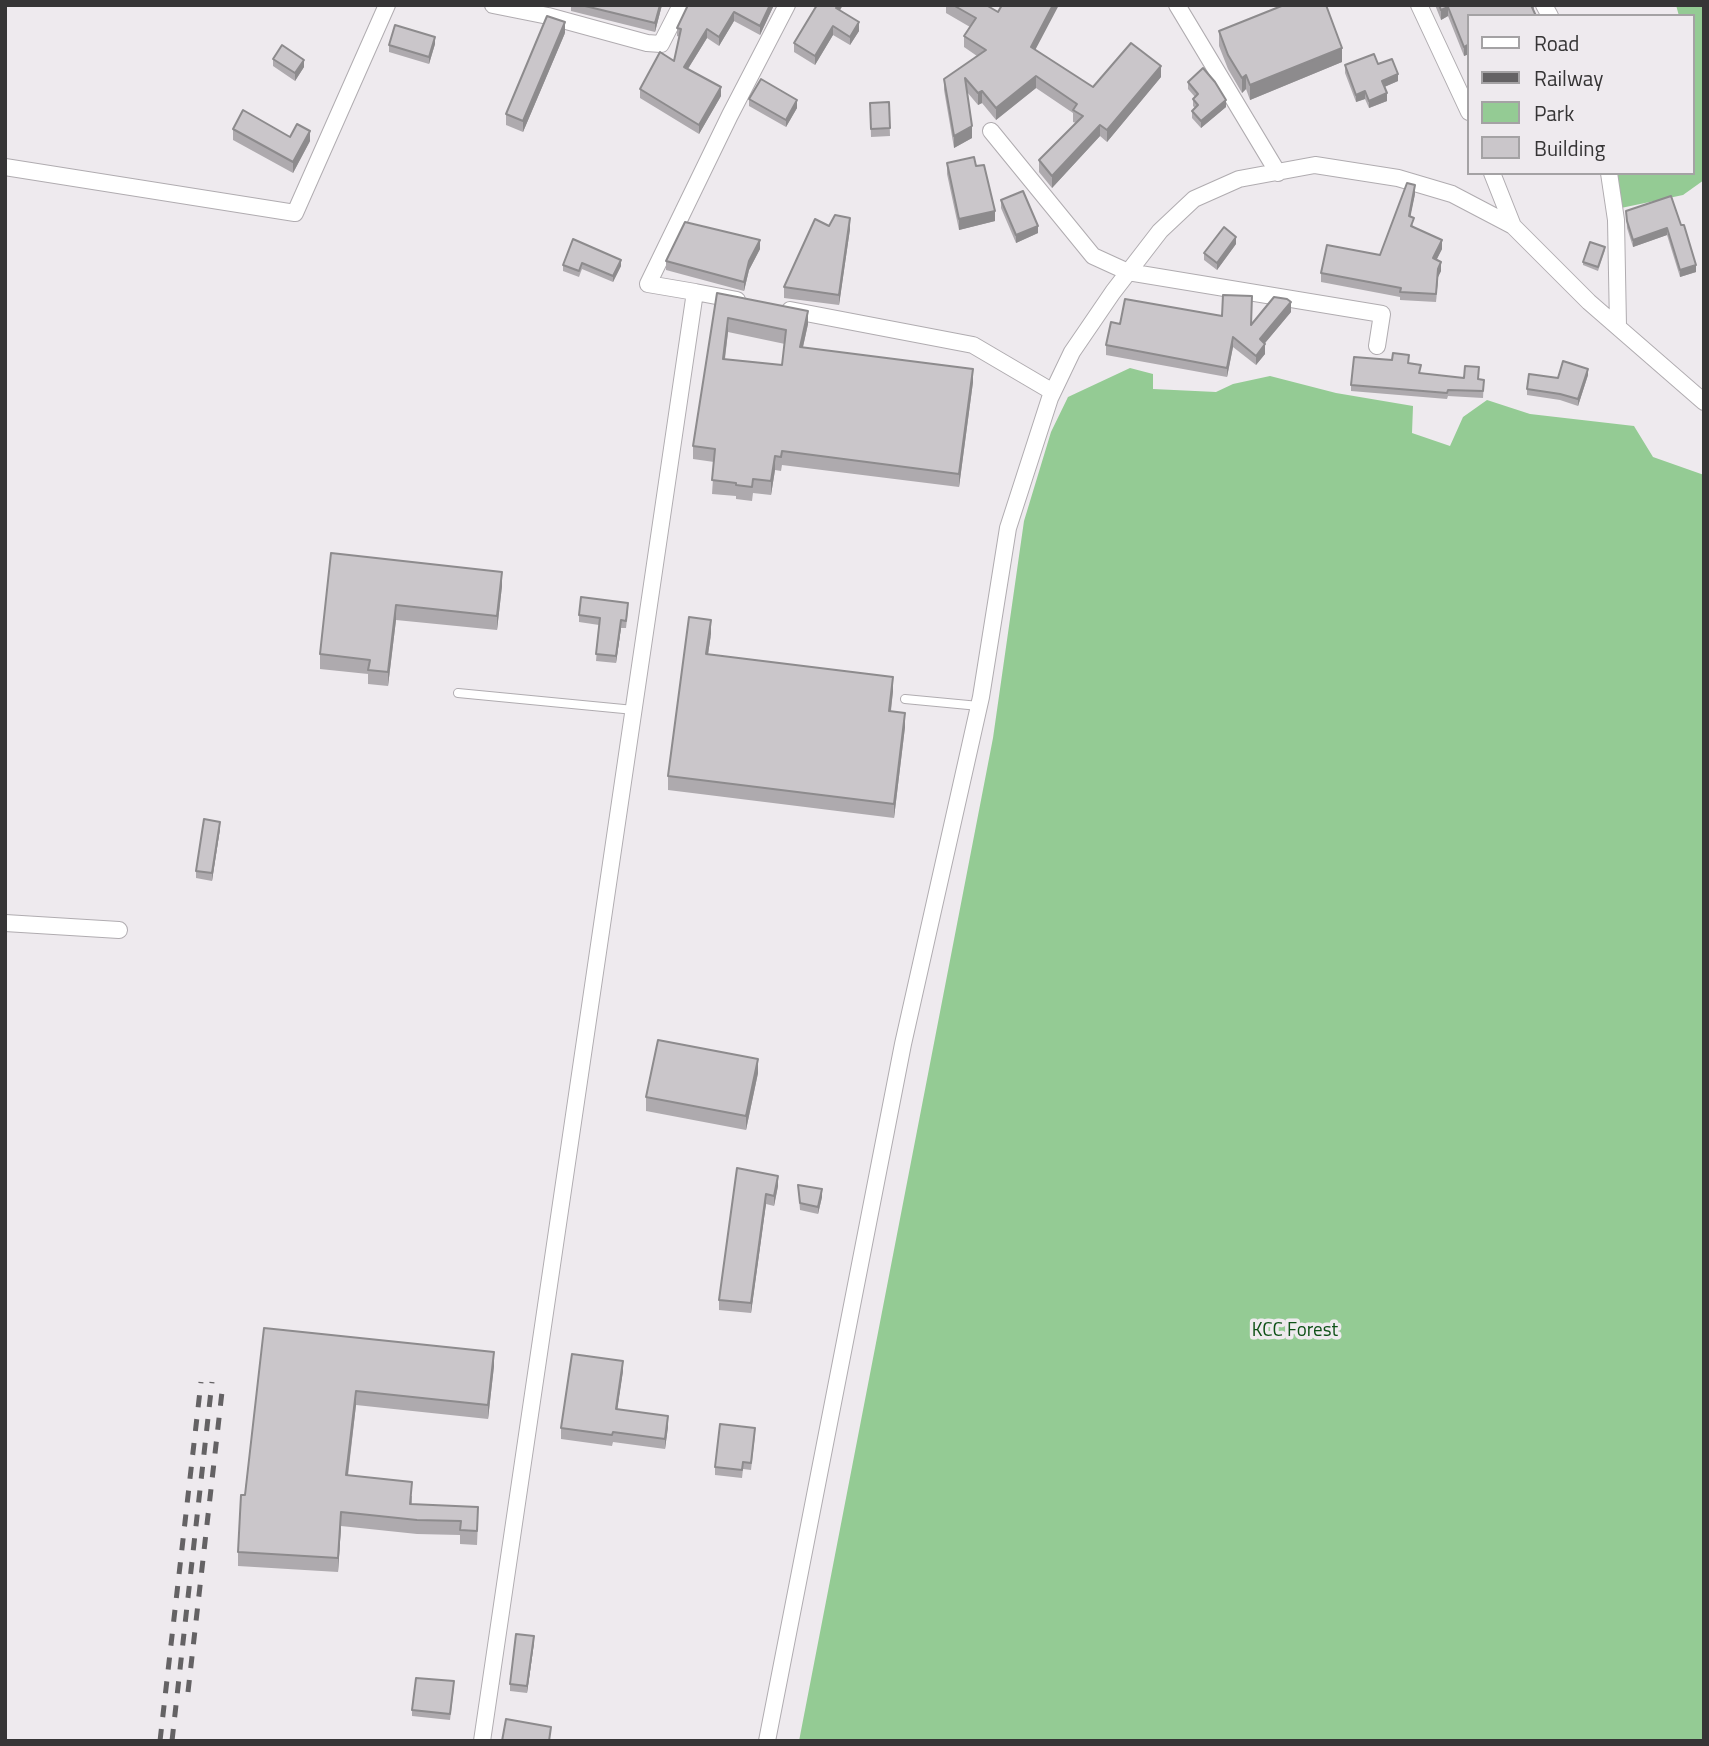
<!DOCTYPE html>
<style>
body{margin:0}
#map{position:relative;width:1709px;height:1746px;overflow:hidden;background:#eeeaee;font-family:"Titillium Web",sans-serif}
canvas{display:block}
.frame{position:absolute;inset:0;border:7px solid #363536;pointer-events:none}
.legend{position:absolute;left:1467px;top:14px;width:228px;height:161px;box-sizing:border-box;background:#eeeaee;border:2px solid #a4a2a4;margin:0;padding:9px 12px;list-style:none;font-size:21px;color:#363536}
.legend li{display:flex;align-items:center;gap:14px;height:35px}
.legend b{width:35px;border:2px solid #a4a2a4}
</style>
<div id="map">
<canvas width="1709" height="1746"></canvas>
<div class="frame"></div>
<ul class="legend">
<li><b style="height:9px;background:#fff"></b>Road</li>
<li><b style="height:9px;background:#646264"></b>Railway</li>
<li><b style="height:19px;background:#94cb94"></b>Park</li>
<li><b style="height:19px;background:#cac6ca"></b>Building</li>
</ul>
</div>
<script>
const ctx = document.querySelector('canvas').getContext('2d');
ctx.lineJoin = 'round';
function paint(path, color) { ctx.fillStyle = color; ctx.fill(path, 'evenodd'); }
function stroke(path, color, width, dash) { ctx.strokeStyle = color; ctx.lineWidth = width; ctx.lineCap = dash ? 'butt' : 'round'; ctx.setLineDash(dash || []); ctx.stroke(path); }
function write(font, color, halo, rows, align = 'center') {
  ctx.font = font + ' "Titillium Web",sans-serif'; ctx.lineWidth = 7; ctx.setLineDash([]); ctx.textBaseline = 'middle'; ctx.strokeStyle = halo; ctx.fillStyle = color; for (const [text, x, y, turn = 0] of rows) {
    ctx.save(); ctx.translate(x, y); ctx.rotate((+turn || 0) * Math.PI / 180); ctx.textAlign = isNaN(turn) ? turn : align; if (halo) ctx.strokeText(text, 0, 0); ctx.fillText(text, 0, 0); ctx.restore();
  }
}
paint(new Path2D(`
 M 1676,5 L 1704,5 L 1704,180 L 1683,195 L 1621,208 L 1617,173 L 1693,173 L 1693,16 L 1679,16 Z
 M 1130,368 L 1153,374 L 1153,389 L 1216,392 L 1233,384 L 1270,376 L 1336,393 L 1413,406 L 1412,433 L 1450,446 L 1463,417 L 1487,400 L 1530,414 L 1634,426 L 1653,457 L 1704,475 L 1704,1741 L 799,1741 L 993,738 L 1024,521 L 1051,432 L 1068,397 Z`), '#94cb94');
const service = new Path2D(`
 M 458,693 L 634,710
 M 905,699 L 979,706`);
const minor = new Path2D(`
 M 493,5 L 548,16 L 647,43 L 661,44 L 681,5
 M 1177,5 L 1278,173
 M 1419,5 L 1469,112
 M 1544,5 L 1550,16
 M 991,131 L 1093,256 L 1128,272 L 1382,314 L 1377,346
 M 5,167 L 295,213 L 387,5
 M 1492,173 L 1513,226
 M 1609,173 L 1616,220 L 1618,326
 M 695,292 L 737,300
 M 790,310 L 973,345 L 1053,392
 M 5,923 L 119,930
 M 482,1741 L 695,292 L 648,284 L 730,115 L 787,5
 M 767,1741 L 903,1044 L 981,697 L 1008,528 L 1050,398 L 1072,352 L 1113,292 L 1160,231 L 1194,199 L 1239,179 L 1315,165 L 1398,178 L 1452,194 L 1513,226 L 1589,302 L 1704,402`);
stroke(service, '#b0acb0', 10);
stroke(minor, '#b0acb0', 18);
stroke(service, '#fff', 8);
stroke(minor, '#fff', 16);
stroke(new Path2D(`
 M 188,1692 L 223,1383
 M 160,1741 L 201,1382
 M 172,1741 L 212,1382`), '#646264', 5, [12, 12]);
paint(new Path2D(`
 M 571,5 L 662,5 L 655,32 L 571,11 Z
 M 688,5 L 774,5 L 760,35 L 734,21 L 719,46 L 707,38 L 688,69 L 721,96 L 699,134 L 640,98 L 640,89 L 674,61 L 680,37 L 677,36 L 677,28 Z
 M 946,5 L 986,5 L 1036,50 L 1093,87 L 1161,77 L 1107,142 L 1100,136 L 1052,188 L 1039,172 L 1039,160 L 1076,123 L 1073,122 L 1073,113 L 1036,88 L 996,120 L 982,103 L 978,105 L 967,92 L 972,138 L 954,148 L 944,90 L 944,79 L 977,56 L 964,47 L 964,36 L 970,27 L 946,13 Z
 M 1435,5 L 1534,5 L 1534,9 L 1469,16 L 1469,54 L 1464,56 L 1448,16 L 1441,20 Z
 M 840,11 L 859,31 L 850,45 L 833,35 L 815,65 L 794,52 L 794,43 Z
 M 1219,31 L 1342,62 L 1250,100 L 1246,89 L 1242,93 L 1228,69 L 1219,46 Z
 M 565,33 L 523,132 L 506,125 L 506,114 Z
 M 435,44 L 429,64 L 389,52 L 389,45 Z
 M 273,59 L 304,67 L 295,81 L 273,66 Z
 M 1378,64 L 1398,81 L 1384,87 L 1387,101 L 1369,108 L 1365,99 L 1356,102 L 1345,73 L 1345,65 Z
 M 1188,82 L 1226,107 L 1201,128 L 1192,118 L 1192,111 L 1195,108 L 1193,106 L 1193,99 L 1195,97 L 1188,89 Z
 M 749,99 L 797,108 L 786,127 L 749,106 Z
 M 889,102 L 890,136 L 871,137 L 870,103 Z
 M 233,129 L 290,137 L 310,141 L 293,173 L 233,140 Z
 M 947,163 L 976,166 L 995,221 L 959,230 L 947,174 Z
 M 1415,194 L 1410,216 L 1413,227 L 1442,249 L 1436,260 L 1441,271 L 1438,277 L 1436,302 L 1400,300 L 1400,297 L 1321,282 L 1321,273 L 1380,255 Z
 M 1671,196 L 1696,272 L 1680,277 L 1667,235 L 1633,247 L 1627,228 L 1626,211 Z
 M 1001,200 L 1038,233 L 1016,243 L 1001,208 Z
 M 829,226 L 850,229 L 839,305 L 784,298 L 784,287 Z
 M 573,239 L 621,266 L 613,282 L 582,269 L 579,277 L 563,271 L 563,265 Z
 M 1236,244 L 1217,270 L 1204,260 L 1204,253 Z
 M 760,249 L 749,270 L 744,291 L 666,270 L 666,261 Z
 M 1605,250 L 1598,271 L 1583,265 L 1583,262 Z
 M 717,293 L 808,324 L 803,347 L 973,382 L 959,487 L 782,465 L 781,471 L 775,470 L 771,495 L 753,493 L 752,501 L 736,499 L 736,496 L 712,494 L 714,462 L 693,459 L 693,446 ZM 728,332 L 785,344 L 782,365 L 725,359 Z
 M 1291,312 L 1265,343 L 1265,354 L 1256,365 L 1233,347 L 1227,377 L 1106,355 L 1106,345 L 1120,324 L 1251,324 Z
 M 1409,363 L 1420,373 L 1484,380 L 1483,398 L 1448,396 L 1447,399 L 1351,391 L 1351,385 Z
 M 1588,375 L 1578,406 L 1560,400 L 1527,395 L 1527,389 L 1558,378 Z
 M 331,553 L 502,586 L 497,630 L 396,620 L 388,686 L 368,684 L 368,674 L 320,669 L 320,654 Z
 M 628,610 L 626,628 L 621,628 L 616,663 L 596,661 L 599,625 L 579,622 L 579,615 Z
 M 711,634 L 708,654 L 893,691 L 891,711 L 905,727 L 894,818 L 668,790 L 668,776 Z
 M 220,829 L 212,881 L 196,878 L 196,871 Z
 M 758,1073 L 746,1130 L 646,1111 L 646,1097 Z
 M 737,1168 L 778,1186 L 774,1206 L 766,1204 L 751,1313 L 719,1310 L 719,1300 Z
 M 798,1185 L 822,1197 L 818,1214 L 800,1210 Z
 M 264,1328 L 494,1366 L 488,1419 L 356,1405 L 348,1476 L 412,1496 L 412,1504 L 478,1521 L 477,1545 L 460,1544 L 460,1535 L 417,1534 L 341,1526 L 338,1572 L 238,1566 L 238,1552 Z
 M 623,1371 L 617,1409 L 668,1427 L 665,1449 L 613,1442 L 612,1446 L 561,1439 L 561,1428 Z
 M 755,1435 L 751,1470 L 743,1469 L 742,1478 L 715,1475 L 715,1467 Z
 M 534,1643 L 527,1693 L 510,1691 L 510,1684 Z
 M 454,1687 L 450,1720 L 412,1716 L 412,1710 Z`), '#aeaaae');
paint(new Path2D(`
 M 660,5 L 662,5 L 655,32 L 655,23 Z
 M 770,5 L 774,5 L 760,35 L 760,26 Z
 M 838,5 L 843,5 L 836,17 L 836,8 Z
 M 1053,5 L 1059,5 L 1031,58 L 1031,47 Z
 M 1448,7 L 1448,16 L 1441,20 L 1441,10 Z
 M 734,12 L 734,21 L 719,46 L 719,37 Z
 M 565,22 L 565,33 L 523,132 L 523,121 Z
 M 859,22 L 859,31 L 850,45 L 850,37 Z
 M 833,26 L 833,35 L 815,65 L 815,56 Z
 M 707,29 L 707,38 L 684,75 L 684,67 Z
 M 435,37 L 435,44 L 429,64 L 429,57 Z
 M 1469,44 L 1469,54 L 1464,56 L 1464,47 Z
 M 1342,48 L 1342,62 L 1250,100 L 1250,85 Z
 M 304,60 L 304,67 L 295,81 L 295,73 Z
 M 1161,66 L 1161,77 L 1107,142 L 1107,130 Z
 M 1398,74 L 1398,81 L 1382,88 L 1382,81 Z
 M 1246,75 L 1246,89 L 1242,93 L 1242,78 Z
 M 1036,76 L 1036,88 L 996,120 L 996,108 Z
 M 721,87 L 721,96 L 699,134 L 699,125 Z
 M 982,91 L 982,103 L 978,105 L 978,93 Z
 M 1365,91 L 1365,99 L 1356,102 L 1356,95 Z
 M 1387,93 L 1387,101 L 1369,108 L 1369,101 Z
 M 797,100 L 797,108 L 786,127 L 786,120 Z
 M 1226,100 L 1226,107 L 1201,128 L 1201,121 Z
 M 1100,125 L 1100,136 L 1052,188 L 1052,176 Z
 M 972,126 L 972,138 L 954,148 L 954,136 Z
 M 310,131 L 310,141 L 293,173 L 293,162 Z
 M 1415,185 L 1415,194 L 1409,224 L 1409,216 Z
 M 995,211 L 995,221 L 959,230 L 959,219 Z
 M 850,218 L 850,229 L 839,305 L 839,295 Z
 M 1038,226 L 1038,233 L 1016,243 L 1016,235 Z
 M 1667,228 L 1667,235 L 1633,247 L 1633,240 Z
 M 1236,237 L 1236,244 L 1217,270 L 1217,263 Z
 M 760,240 L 760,249 L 749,270 L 744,291 L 744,282 L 749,261 Z
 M 1442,240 L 1442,249 L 1433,267 L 1433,258 Z
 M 621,260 L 621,266 L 613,282 L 613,276 Z
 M 1441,262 L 1441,271 L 1438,277 L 1436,302 L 1438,269 Z
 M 1696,265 L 1696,272 L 1680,277 L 1680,270 Z
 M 1291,302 L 1291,312 L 1260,349 L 1260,339 Z
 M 808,311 L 808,324 L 800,360 L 800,347 Z
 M 728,318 L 728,332 L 723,372 L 723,359 Z
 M 1233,337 L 1233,347 L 1227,377 L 1227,368 Z
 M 1265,344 L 1265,354 L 1256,365 L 1256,356 Z
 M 973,369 L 973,382 L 959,487 L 959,474 Z
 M 1588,369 L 1588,375 L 1578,406 L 1578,399 Z
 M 775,456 L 775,470 L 771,495 L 771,481 Z
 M 502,572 L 502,586 L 497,630 L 497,616 Z
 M 396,605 L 396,620 L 388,686 L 388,672 Z
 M 621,620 L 621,628 L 616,663 L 616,656 Z
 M 711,620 L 711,634 L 706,668 L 706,654 Z
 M 893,677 L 893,691 L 889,725 L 889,711 Z
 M 905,713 L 905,727 L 894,818 L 894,804 Z
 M 220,822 L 220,829 L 212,881 L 212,873 Z
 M 758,1059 L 758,1073 L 746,1130 L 746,1116 Z
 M 778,1176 L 778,1186 L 774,1206 L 774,1196 Z
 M 822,1189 L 822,1197 L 818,1214 L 818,1207 Z
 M 766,1194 L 766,1204 L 751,1313 L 751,1303 Z
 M 494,1352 L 494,1366 L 488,1419 L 488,1405 Z
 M 623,1361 L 623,1371 L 616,1419 L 616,1409 Z
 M 356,1391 L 356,1405 L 346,1489 L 346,1475 Z
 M 668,1416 L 668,1427 L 665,1449 L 665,1439 Z
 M 341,1512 L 341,1526 L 338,1572 L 338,1558 Z
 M 534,1636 L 534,1643 L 527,1693 L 527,1686 Z`), '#8d8b8d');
const building = new Path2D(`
 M 581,5 L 660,5 L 655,23 Z
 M 688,5 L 770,5 L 760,26 L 734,12 L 719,37 L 707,29 L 684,67 L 721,87 L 699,125 L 640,89 L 660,52 L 674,61 L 681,29 L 677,28 Z
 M 817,5 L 838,5 L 836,8 L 859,22 L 850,37 L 833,26 L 815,56 L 794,43 Z
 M 953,5 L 986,5 L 998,12 L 1002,5 L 1053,5 L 1031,47 L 1093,87 L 1131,43 L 1161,66 L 1107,130 L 1100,125 L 1052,176 L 1039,160 L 1083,116 L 1073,110 L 1077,104 L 1036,76 L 996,108 L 982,91 L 978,93 L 965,78 L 972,126 L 954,136 L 944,79 L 986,50 L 964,36 L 976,18 Z
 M 1284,5 L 1326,5 L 1342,48 L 1250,85 L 1246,75 L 1242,78 L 1228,55 L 1219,31 Z
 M 1439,5 L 1531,5 L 1536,16 L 1469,16 L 1469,44 L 1464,47 L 1448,7 L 1441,10 Z
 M 547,16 L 565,22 L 523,121 L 506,114 Z
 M 395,25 L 435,37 L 429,57 L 389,45 Z
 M 282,45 L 304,60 L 295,73 L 273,59 Z
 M 1374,54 L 1378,64 L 1392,59 L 1398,74 L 1382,81 L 1387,93 L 1369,101 L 1365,91 L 1356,95 L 1345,65 Z
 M 1203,68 L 1215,82 L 1226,100 L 1201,121 L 1192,111 L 1198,105 L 1193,99 L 1198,94 L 1188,82 Z
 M 761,79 L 797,100 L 786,120 L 749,99 Z
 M 889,102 L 890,128 L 871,129 L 870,103 Z
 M 243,110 L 290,137 L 297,124 L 310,131 L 293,162 L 233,129 Z
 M 974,157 L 976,166 L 984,165 L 995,211 L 959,219 L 947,163 Z
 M 1407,183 L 1415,185 L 1409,216 L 1414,218 L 1411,226 L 1442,240 L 1433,258 L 1441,262 L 1438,269 L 1436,294 L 1400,292 L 1401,288 L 1321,273 L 1327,245 L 1380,255 Z
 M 1023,191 L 1038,226 L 1016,235 L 1001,200 Z
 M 1671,196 L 1681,225 L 1684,225 L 1696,265 L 1680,270 L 1667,228 L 1633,240 L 1627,221 L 1626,211 Z
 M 835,215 L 850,218 L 839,295 L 784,287 L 815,219 L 829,226 Z
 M 685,222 L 760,240 L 749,261 L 744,282 L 666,261 Z
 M 1224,227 L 1236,237 L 1217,263 L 1204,253 Z
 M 573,239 L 621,260 L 613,276 L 582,263 L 579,271 L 563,265 Z
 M 1590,242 L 1605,247 L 1598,267 L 1583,262 Z
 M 717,293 L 808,311 L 800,347 L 973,369 L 959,474 L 782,451 L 781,457 L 775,456 L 771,481 L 753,479 L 752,487 L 736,485 L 736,483 L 712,480 L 715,449 L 693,446 ZM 728,318 L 786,330 L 782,365 L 723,359 Z
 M 1223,295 L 1252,296 L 1251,325 L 1274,297 L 1287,299 L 1291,302 L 1260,339 L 1265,344 L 1256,356 L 1233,337 L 1227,368 L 1106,345 L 1111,322 L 1120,324 L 1125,299 L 1222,316 Z
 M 1393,353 L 1409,355 L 1408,363 L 1421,365 L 1419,373 L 1464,378 L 1465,366 L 1479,367 L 1478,379 L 1484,380 L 1483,391 L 1448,390 L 1447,393 L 1351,385 L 1354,357 L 1392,360 Z
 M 1563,361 L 1588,369 L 1578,399 L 1560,394 L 1527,389 L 1529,374 L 1558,378 Z
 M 331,553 L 502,572 L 497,616 L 396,605 L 388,672 L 368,670 L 370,660 L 320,654 Z
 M 581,597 L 628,603 L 626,621 L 621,620 L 616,656 L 596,654 L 600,618 L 579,615 Z
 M 689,617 L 711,620 L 706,654 L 893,677 L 889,711 L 905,713 L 894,804 L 668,776 Z
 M 204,819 L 220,822 L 212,873 L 196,871 Z
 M 658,1040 L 758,1059 L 746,1116 L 646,1097 Z
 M 737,1168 L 778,1176 L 774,1196 L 766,1194 L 751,1303 L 719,1300 Z
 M 798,1185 L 822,1189 L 818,1207 L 800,1203 Z
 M 264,1328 L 494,1352 L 488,1405 L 356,1391 L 346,1475 L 412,1482 L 410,1504 L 478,1507 L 477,1531 L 460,1530 L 461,1521 L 417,1520 L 341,1512 L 338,1558 L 238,1552 L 241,1495 L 245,1495 Z
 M 572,1354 L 623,1361 L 616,1409 L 668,1416 L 665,1439 L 613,1432 L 612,1435 L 561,1428 Z
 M 720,1424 L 755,1428 L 751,1463 L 743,1462 L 742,1470 L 715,1467 Z
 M 516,1634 L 534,1636 L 527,1686 L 510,1684 Z
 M 416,1678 L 454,1681 L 450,1714 L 412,1710 Z
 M 506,1719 L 551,1727 L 549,1741 L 502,1741 Z`);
paint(building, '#cac6ca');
stroke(building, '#8d8b8d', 2);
write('19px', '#0e5117', '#eeeaee', [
 ["KCC Forest",1295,1331]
]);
</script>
